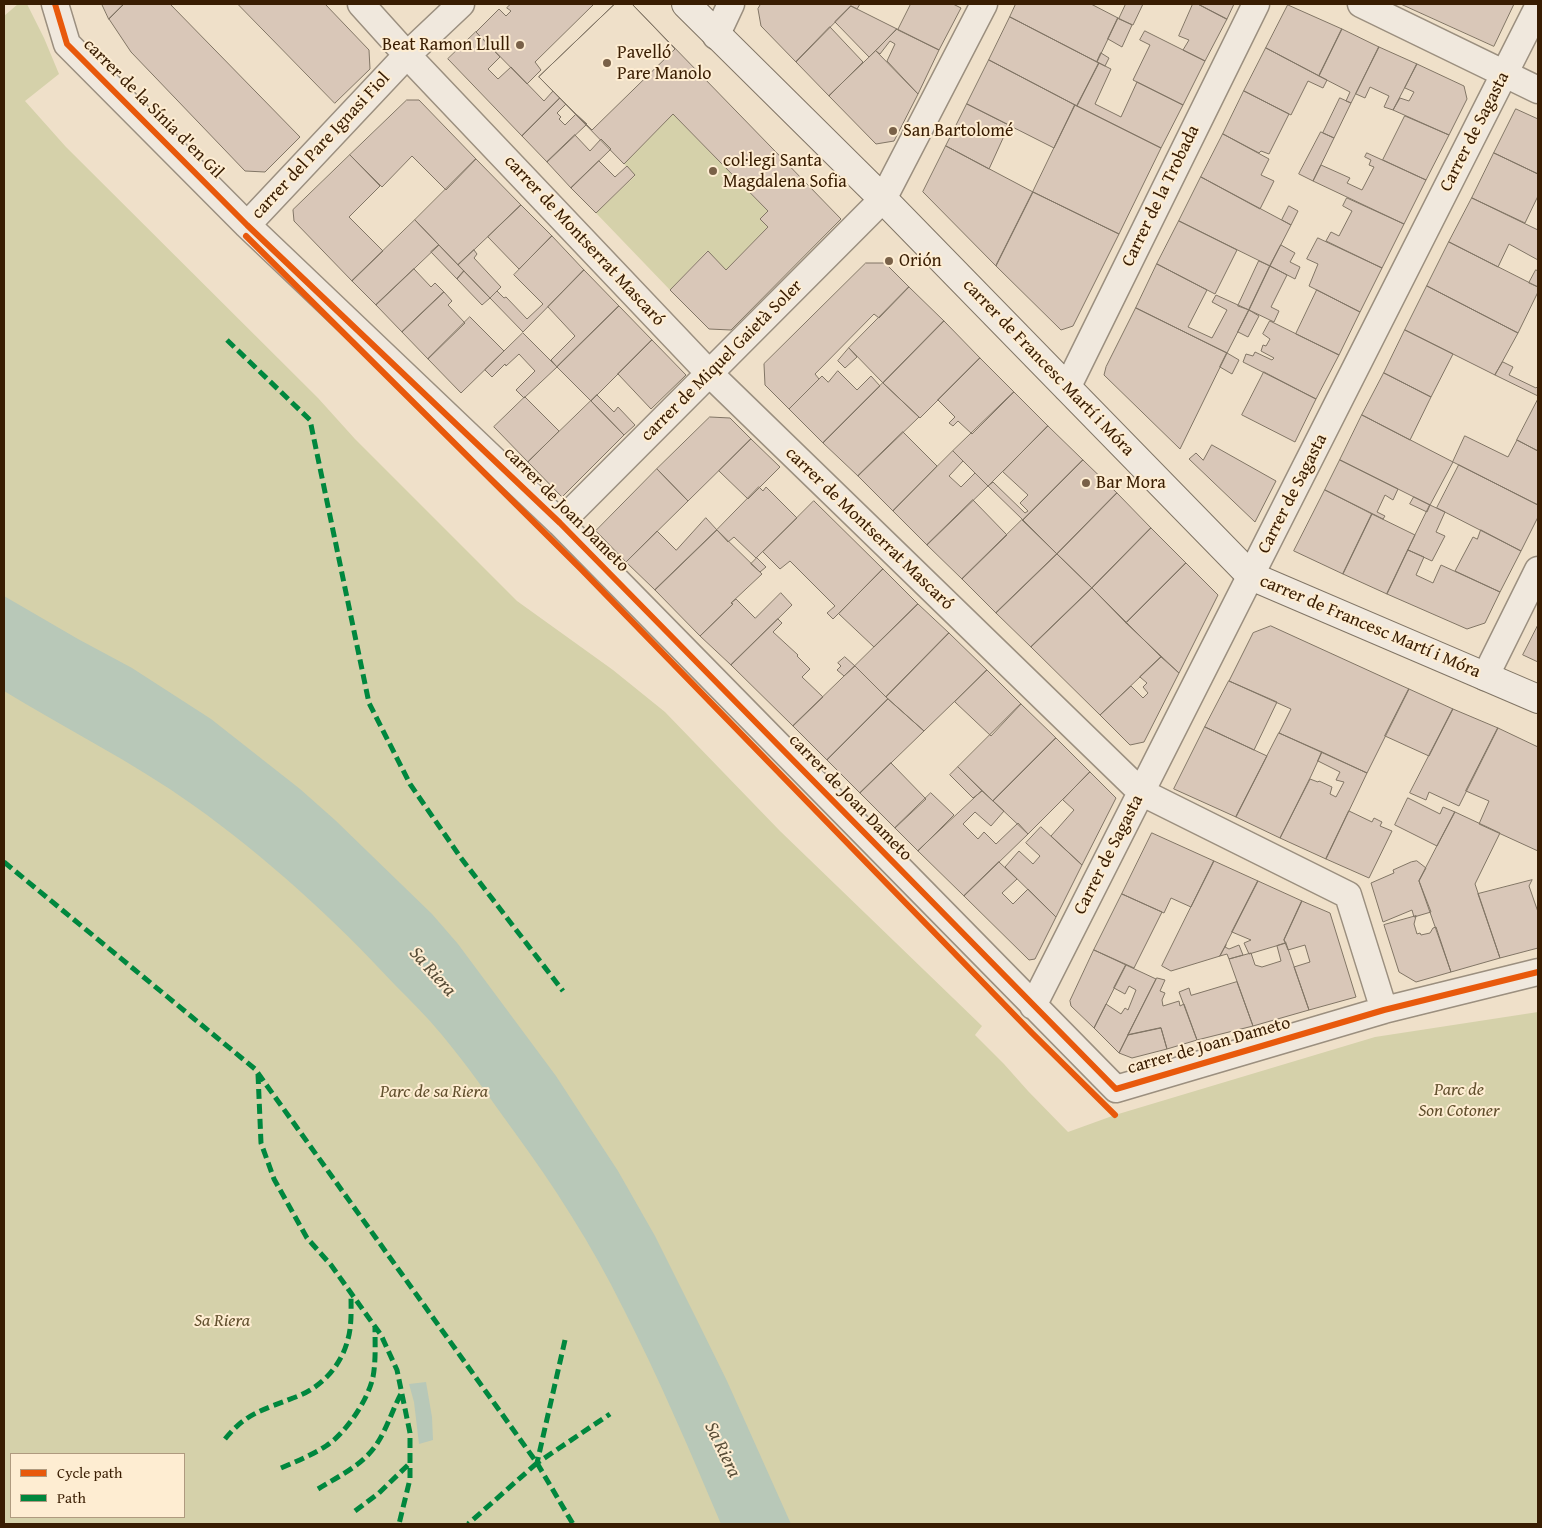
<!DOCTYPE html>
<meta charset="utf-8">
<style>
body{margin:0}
#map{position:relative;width:1542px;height:1528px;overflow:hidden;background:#efe0c9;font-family:"Gentium Book Plus",serif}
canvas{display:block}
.frame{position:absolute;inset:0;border:5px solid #391d02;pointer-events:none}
.legend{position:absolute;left:10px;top:1453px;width:175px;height:65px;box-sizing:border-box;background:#feedd2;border:1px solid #af9a7f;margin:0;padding:6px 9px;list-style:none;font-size:15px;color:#391d02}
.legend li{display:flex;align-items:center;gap:10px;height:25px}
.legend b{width:25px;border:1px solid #af9a7f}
</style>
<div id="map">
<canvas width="1542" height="1528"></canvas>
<div class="frame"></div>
<ul class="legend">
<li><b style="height:6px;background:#e8590c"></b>Cycle path</li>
<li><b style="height:6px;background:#00873e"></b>Path</li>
</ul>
</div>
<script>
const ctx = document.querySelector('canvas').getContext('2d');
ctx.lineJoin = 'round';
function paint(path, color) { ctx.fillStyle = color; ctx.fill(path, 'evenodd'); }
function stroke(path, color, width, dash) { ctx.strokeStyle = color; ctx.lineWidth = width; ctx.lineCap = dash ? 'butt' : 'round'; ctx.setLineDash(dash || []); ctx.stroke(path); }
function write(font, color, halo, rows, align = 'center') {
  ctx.font = font + ' "Gentium Book Plus",serif'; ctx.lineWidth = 4; ctx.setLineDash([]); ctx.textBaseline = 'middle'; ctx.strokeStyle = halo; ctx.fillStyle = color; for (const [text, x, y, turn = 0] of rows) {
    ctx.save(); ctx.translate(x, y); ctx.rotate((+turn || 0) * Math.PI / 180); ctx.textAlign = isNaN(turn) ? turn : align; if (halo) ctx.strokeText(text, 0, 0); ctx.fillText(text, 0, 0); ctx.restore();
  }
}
paint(new Path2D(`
 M 18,4 L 27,4 L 44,38 L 59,74 L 25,101 L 66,147 L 318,398 L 355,439 L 517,601 L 613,670 L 665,712 L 780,831 L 982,1026 L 975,1035 L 1004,1064 L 1028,1091 L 1068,1132 L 1115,1115 L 1375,1037 L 1538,1012 L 1538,1524 L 4,1524 L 4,16 ZM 11,1454 L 184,1454 L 184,1517 L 11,1517 Z
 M 673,114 L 768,211 L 760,219 L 768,227 L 726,270 L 707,251 L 670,290 L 596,213 L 635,176 L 624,164 Z`), '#d5d1aa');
paint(new Path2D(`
 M 4,596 L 78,639 L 132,668 L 211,719 L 300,789 L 335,820 L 432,914 L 458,944 L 556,1076 L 618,1171 L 655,1236 L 698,1322 L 727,1381 L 791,1524 L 721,1524 C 690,1451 659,1378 623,1308 C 592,1245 554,1186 513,1130 C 490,1098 467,1065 442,1035 C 427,1017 411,1001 395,985 C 334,919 266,857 193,805 C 133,762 66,729 4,691 Z
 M 426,1382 L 432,1417 L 433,1440 L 419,1444 L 414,1402 L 409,1384 Z`), '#b8c8b8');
const building = new Path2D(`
 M 102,4 L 124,4 L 109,19 Z
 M 124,4 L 170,4 L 300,137 L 265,172 L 245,171 L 131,52 L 109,19 Z
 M 238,4 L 325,4 L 369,50 L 370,69 L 335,103 Z
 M 511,4 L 594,4 L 535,62 L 541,70 L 527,84 L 476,32 L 499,9 L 506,16 L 511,11 L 507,8 Z
 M 615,4 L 632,4 L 841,219 L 731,330 L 709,329 L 670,290 L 708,251 L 726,270 L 768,227 L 760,219 L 768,211 L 673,114 L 624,164 L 539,77 Z
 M 615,4 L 632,4 L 675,49 L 592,130 L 539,77 Z
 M 761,4 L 860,4 L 857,9 L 851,6 L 796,62 L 761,26 L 758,9 Z
 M 911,4 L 953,4 L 961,8 L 939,50 L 898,30 Z
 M 1016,4 L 1091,4 L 1118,18 L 1097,62 L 1010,17 Z
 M 1126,4 L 1143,4 L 1133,25 L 1119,19 Z
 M 1193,4 L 1198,4 L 1227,19 L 1205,61 L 1183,50 L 1189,40 L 1179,36 Z
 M 1198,4 L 1234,4 L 1227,19 Z
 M 1401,4 L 1514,4 L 1494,46 Z
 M 1288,5 L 1342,29 L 1319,76 L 1266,48 Z
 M 851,6 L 897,29 L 869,57 L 835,22 Z
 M 1010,17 L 1099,63 L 1077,106 L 989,60 Z
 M 1118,18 L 1132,25 L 1122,47 L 1108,39 Z
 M 830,27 L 863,62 L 829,96 L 796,62 Z
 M 897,29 L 939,50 L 918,94 L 887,61 L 895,44 L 890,41 L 880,54 L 876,51 Z
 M 1342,29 L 1379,47 L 1351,103 L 1346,101 L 1350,92 L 1319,76 Z
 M 1145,31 L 1205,61 L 1183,105 L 1133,80 L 1150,45 L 1140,40 Z
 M 476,32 L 500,57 L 488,69 L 498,79 L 511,67 L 544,101 L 553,91 L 560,98 L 522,136 L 448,59 Z
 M 1379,47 L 1417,64 L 1393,110 L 1384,107 L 1389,96 L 1370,87 L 1365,98 L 1356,94 Z
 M 1266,48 L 1327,80 L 1323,88 L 1308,81 L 1291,115 L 1244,91 Z
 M 876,51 L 918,94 L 894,141 L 876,144 L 829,96 Z
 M 1101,53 L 1109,58 L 1105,66 L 1097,62 Z
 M 989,60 L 1075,105 L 1054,148 L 967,104 Z
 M 1099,63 L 1111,69 L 1095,104 L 1121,117 L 1137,82 L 1183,105 L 1161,148 L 1077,106 Z
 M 1417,64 L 1464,86 L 1467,99 L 1449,135 L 1393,110 L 1400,98 L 1409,101 L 1414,92 L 1405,88 Z
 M 1244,91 L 1289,114 L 1269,154 L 1261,151 L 1259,153 L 1223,134 Z
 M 560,98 L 566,104 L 557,113 L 561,117 L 559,119 L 565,125 L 576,114 L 587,124 L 547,162 L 522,136 Z
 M 1340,98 L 1351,103 L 1334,138 L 1323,133 Z
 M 407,100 L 419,100 L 476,159 L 446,190 L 412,156 L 382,187 L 350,155 Z
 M 967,104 L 1009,125 L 989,169 L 946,146 Z
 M 1075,105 L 1161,148 L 1119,234 L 1033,192 Z
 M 1516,109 L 1538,119 L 1538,174 L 1494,153 Z
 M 1405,116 L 1449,135 L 1426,180 L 1383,160 Z
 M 1321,132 L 1334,138 L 1313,181 L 1299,174 Z
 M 1223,134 L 1269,159 L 1261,175 L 1274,181 L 1260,209 L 1201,177 Z
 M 575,135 L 590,151 L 601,139 L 611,149 L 571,188 L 547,162 Z
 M 946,146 L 1033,192 L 996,266 L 923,192 Z
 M 1367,153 L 1426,180 L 1404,224 L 1313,181 L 1321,165 L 1350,178 L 1347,183 L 1362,190 L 1374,167 L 1369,165 L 1371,160 L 1365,157 Z
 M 1494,153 L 1538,174 L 1538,196 L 1525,223 L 1472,198 Z
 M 350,155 L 380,186 L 349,217 L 383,251 L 352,281 L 294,221 L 293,210 Z
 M 476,159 L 521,205 L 458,265 L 415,220 Z
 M 599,161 L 615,177 L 627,166 L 635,175 L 596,213 L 571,188 Z
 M 1201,177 L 1291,225 L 1270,266 L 1179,221 Z
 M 1033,192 L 1119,234 L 1073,326 L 1061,330 L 996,266 Z
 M 1347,198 L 1404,224 L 1382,268 L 1326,241 L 1331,232 L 1339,236 L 1352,211 L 1343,206 Z
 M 1472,198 L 1538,230 L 1538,260 L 1509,244 L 1498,267 L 1449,242 Z
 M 521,205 L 552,236 L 519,269 L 488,237 Z
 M 1289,206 L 1298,211 L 1291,225 L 1282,220 Z
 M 415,220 L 439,245 L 376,305 L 352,281 Z
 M 1179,221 L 1237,250 L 1215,294 L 1157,264 Z
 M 552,236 L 584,270 L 523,332 L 490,298 L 497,291 L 504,298 L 506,297 L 527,319 L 543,304 L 514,275 Z
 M 1318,238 L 1382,268 L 1360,312 L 1309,286 L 1318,264 L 1307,259 Z
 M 1449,242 L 1538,287 L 1538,292 L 1518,333 L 1427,286 Z
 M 439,245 L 464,271 L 457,279 L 431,252 Z
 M 1281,245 L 1295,253 L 1290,262 L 1300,267 L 1295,279 L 1270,266 Z
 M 474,250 L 477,254 L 474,258 L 501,287 L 490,298 L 458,265 Z
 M 1259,261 L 1270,266 L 1249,310 L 1238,306 Z
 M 866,263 L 885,263 L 909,287 L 879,318 L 874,314 L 815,374 L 819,379 L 789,409 L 765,385 L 764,364 Z
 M 1157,264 L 1207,290 L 1188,327 L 1212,338 L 1227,310 L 1212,302 L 1216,295 L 1249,310 L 1227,353 L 1136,308 Z
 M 1270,266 L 1287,275 L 1271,307 L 1279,311 L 1274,322 L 1249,310 Z
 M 414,269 L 431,287 L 435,283 L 444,292 L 402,332 L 376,305 Z
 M 584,270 L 619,306 L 557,367 L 551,360 L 575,336 L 548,307 Z
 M 1536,270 L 1538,271 L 1538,287 L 1529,283 Z
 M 464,271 L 490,298 L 482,305 L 457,279 Z
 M 1427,286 L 1518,333 L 1495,375 L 1405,330 Z
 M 909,287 L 944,321 L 883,383 L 849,348 Z
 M 1317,290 L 1360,312 L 1339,355 L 1296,334 Z
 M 444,292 L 452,301 L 448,305 L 465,323 L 428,359 L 402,332 Z
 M 619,306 L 652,340 L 591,401 L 557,367 Z
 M 1136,308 L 1227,353 L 1180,449 L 1104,375 L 1106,367 Z
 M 1249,310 L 1259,316 L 1248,337 L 1238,332 Z
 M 470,317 L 504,351 L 461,393 L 428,359 Z
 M 944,321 L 980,358 L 920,418 L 883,383 Z
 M 1270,321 L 1339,355 L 1316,399 L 1243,362 L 1246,354 L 1253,356 L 1255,352 L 1272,360 L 1274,358 L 1261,351 L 1263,345 L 1266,346 L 1270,339 L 1263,334 Z
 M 1405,330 L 1453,354 L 1431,397 L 1384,373 Z
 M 523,333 L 557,367 L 524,398 L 516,390 L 535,371 L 519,354 L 506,366 L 505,364 L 492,377 L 485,370 Z
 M 652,340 L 686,375 L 651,409 L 618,374 Z
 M 849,348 L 857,357 L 845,368 L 838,361 Z
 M 1227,353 L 1239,360 L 1232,374 L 1220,367 Z
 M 980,358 L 1014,392 L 972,434 L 958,421 L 953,426 L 949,423 L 955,417 L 938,400 Z
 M 1503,362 L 1513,367 L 1509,375 L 1536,388 L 1537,387 L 1538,388 L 1538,396 L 1495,375 Z
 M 838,371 L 857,390 L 871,376 L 880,386 L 823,443 L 789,409 L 822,376 L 828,382 Z
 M 1264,372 L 1316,399 L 1295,442 L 1242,415 Z
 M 1384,373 L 1431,397 L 1410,440 L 1362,415 Z
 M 883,383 L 919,417 L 858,476 L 823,443 Z
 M 1014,392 L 1048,426 L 988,486 L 953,451 Z
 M 597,395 L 614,412 L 618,407 L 635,425 L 624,435 L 591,401 Z
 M 525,397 L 559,431 L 528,462 L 494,427 Z
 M 1538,399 L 1538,451 L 1517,440 Z
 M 591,401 L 624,435 L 562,497 L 528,462 Z
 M 1362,415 L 1453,462 L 1430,505 L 1340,460 Z
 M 710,417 L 730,418 L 751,439 L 688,501 L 657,469 Z
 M 1048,426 L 1083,460 L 1023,520 L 988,486 L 993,482 L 1025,513 L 1028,511 L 1020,503 L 1028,495 L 1003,472 Z
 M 903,432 L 937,466 L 893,511 L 858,476 Z
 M 1465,436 L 1508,457 L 1517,440 L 1538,451 L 1538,505 L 1453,462 Z
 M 751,439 L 780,467 L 748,499 L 719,471 Z
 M 1212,445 L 1276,481 L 1255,522 L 1189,459 L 1196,453 L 1203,460 Z
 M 953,451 L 963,461 L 949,476 L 961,487 L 975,473 L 988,486 L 927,545 L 893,511 Z
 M 1083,460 L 1117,493 L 1057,554 L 1023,520 Z
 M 1340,460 L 1398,489 L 1393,500 L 1385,495 L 1377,512 L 1385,516 L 1383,519 L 1325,490 Z
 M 1459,465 L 1538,505 L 1538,517 L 1521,551 L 1437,508 Z
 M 657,469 L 688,501 L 626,562 L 596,531 Z
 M 759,487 L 763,491 L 766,487 L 797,518 L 756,558 L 734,537 L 728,542 L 717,530 Z
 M 1325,490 L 1372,514 L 1343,574 L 1294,551 Z
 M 1117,493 L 1151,528 L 1092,588 L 1057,554 Z
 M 1414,497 L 1430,505 L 1427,512 L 1410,504 Z
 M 973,500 L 1007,535 L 962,579 L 927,545 Z
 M 814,501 L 883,569 L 833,619 L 827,613 L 835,606 L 790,561 L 780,569 L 763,552 Z
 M 1430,505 L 1445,512 L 1436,532 L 1445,536 L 1432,561 L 1408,550 Z
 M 1372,514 L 1415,535 L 1387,594 L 1343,574 Z
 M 706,518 L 717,530 L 655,590 L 626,562 L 657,531 L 676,550 Z
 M 1022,520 L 1057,554 L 996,613 L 962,579 Z
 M 1151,528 L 1186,563 L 1126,623 L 1092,588 Z
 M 717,530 L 762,574 L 731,603 L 733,604 L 700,636 L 655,590 Z
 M 1481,530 L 1521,551 L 1500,592 L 1455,571 L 1473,537 L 1477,539 Z
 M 1408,550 L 1424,557 L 1416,575 L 1433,583 L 1441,565 L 1500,592 L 1485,623 L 1467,629 L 1387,594 Z
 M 1057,554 L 1092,588 L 1031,647 L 996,613 Z
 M 757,558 L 766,567 L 760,572 L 751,564 Z
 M 1186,563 L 1218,595 L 1179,673 L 1126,623 Z
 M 883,569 L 918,604 L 874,647 L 839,614 Z
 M 1092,588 L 1161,657 L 1100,715 L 1031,647 Z
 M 781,593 L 792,605 L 731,665 L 700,636 L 733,604 L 731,603 L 736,599 L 755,618 Z
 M 918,604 L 949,633 L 886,697 L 855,666 Z
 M 778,619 L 782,623 L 773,632 L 798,655 L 797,656 L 810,669 L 802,677 L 823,697 L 793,726 L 731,665 Z
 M 1538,625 L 1538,662 L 1523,655 Z
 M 1271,626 L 1409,689 L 1367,773 L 1279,733 L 1291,709 L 1229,681 L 1253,633 Z
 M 949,633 L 987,670 L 924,731 L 886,697 Z
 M 845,657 L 855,666 L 844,676 L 837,670 L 841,666 L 838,663 Z
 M 1161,657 L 1179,673 L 1144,742 L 1130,745 L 1100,715 L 1131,686 L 1143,698 L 1148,693 L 1143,687 L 1147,683 L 1140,677 Z
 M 855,666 L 888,699 L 827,760 L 793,726 Z
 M 987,670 L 1021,704 L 991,736 L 955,702 Z
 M 1229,681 L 1277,702 L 1254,750 L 1205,727 Z
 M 1409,689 L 1453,709 L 1429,756 L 1385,736 Z
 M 888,699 L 924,731 L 860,793 L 827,760 Z
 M 1021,704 L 1056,738 L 993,801 L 958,767 Z
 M 1453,709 L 1498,728 L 1459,806 L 1429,792 L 1426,800 L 1410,793 Z
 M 1205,727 L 1267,756 L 1236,817 L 1174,789 Z
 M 1498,728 L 1538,747 L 1538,851 L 1479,824 L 1489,801 L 1466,791 Z
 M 1279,733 L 1322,752 L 1311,776 L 1280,838 L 1236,817 Z
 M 1056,738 L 1090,772 L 1028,834 L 993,801 Z
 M 1322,752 L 1367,773 L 1326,859 L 1280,838 L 1310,779 L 1318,782 L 1319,781 L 1332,787 L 1330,794 L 1336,797 L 1344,782 L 1336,780 L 1340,772 L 1318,761 Z
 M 891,763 L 926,799 L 895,828 L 860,793 Z
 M 958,767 L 982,791 L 973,798 L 950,775 Z
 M 1090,772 L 1116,798 L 1082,865 L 1051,836 L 1074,810 L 1063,800 Z
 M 982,791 L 1004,811 L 991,826 L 975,812 L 963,824 L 978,839 L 984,832 L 996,844 L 1018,823 L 1028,834 L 964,896 L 918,851 Z
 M 931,793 L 954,815 L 918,851 L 895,828 Z
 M 1408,798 L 1440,814 L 1443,807 L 1455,812 L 1437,846 L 1395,825 Z
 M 1349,811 L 1372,822 L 1374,818 L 1382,822 L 1380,826 L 1392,831 L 1369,878 L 1326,859 Z
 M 1455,812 L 1500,833 L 1475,884 L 1500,958 L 1451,972 L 1419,881 Z
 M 1041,827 L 1082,865 L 1056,917 L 1005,867 L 1019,851 L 1033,864 L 1040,856 L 1026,843 Z
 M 1152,833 L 1214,861 L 1191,907 L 1171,898 L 1164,913 L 1122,894 Z
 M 1214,861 L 1258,881 L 1220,956 L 1171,971 L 1162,966 Z
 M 1417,861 L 1426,868 L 1419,881 L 1431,912 L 1414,917 L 1412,910 L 1383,922 L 1371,883 L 1394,873 L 1393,870 L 1411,862 Z
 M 999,862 L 1017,879 L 1002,893 L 1013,904 L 1028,889 L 1056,917 L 1035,959 L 1029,960 L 964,896 Z
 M 1532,880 L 1529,886 L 1538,912 L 1538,948 L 1500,958 L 1478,894 Z
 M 1258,881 L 1302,901 L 1284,940 L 1286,943 L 1249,954 L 1244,943 L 1251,940 L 1232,932 Z
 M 1122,894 L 1162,912 L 1134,968 L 1094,950 Z
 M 1302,901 L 1330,913 L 1356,997 L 1309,1010 L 1294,967 L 1310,962 L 1305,945 L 1288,950 L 1284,940 Z
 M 1416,916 L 1414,924 L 1417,934 L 1420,933 L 1421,935 L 1430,933 L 1433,928 L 1436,927 L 1451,972 L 1416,982 L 1399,972 L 1384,925 Z
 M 1286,943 L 1309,1010 L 1253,1026 L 1229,959 L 1251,953 L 1255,965 L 1262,967 L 1281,961 L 1277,946 Z
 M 1226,945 L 1225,947 L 1229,949 L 1239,945 L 1243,955 L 1229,959 L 1227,954 L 1220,956 Z
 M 1094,950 L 1126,965 L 1094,1028 L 1071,1006 L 1070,1001 Z
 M 1126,965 L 1156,979 L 1119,1053 L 1094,1028 L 1106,1004 L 1121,1014 L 1125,1008 L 1128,1010 L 1136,990 L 1129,986 L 1125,994 L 1114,988 Z
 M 1157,978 L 1165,980 L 1160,991 L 1165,993 L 1162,1000 L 1163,1006 L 1179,1001 L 1180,1006 L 1184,1004 L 1197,1040 L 1167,1049 L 1161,1028 L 1128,1035 Z
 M 1237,982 L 1253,1026 L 1197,1040 L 1179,992 L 1189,988 L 1191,995 Z
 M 1161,1028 L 1167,1049 L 1132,1058 L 1119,1053 L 1128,1035 Z`);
paint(building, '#d9c7b8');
stroke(building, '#817565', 1);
const street = new Path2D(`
 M 55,4 L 67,44 L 247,225 L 560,523 L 1116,1089 L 1384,1010 L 1538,972
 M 361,4 L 407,55 L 709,373 L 1141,792 L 1348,895 L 1384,1010
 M 1361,4 L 1538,90
 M 716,36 L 731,4
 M 247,225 L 407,55 L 461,4
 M 1067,388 L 1256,4
 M 560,523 L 883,199 L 984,4
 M 1485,677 L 1538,570
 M 1033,1006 L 1538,7`);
const secondary = new Path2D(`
 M 686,4 L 883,199 L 1251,576 L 1538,699`);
stroke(street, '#9b8f7f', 29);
stroke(secondary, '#817565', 30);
stroke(street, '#f0e8dd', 26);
stroke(secondary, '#f0e8dd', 28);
stroke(new Path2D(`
 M 227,340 L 310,420 L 369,703 L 410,784 L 461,858 L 563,991
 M 4,862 L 255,1069 L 537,1463 L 468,1524
 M 258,1074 L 261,1143 L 274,1179 L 307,1238 L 331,1265 L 381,1335 L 397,1370 L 410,1433 L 410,1479 L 399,1524
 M 565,1340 L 537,1463 L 610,1414
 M 225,1439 C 246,1413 263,1410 293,1398 C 320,1389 341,1367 348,1339 C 352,1325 351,1308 351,1294
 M 537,1463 L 573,1524
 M 281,1468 C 297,1461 312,1455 326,1446 C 346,1433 368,1400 373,1377 C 376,1361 375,1343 375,1327
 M 318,1489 C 339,1476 365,1464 378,1442 C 388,1426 393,1408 402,1392
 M 355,1511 L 379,1493 L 410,1463`), '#00873e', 5, [10, 5]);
stroke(new Path2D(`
 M 55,4 L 67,44 L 247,225 L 560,523 L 1116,1089 L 1384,1010 L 1538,972
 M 246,236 L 581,569 L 1032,1033 L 1115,1115`), '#e8590c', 6);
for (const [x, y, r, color] of [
 [520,45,5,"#796148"],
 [607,63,5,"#796148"],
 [893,131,5,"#796148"],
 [713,171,5,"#796148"],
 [889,261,5,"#796148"],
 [1086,483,5,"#796148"]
]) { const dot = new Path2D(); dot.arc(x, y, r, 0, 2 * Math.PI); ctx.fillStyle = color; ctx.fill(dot); stroke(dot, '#feedd2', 2); }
write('18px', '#391d02', '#feedd2', [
 ["Beat Ramon Llull",510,45,"right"],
 ["Pavelló",617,53],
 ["Pare Manolo",617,74],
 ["San Bartolomé",903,131],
 ["col·legi Santa",723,161],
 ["Magdalena Sofia",723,182],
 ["Orión",899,261],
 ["Bar Mora",1096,483]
], 'left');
write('18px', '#391d02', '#feedd2', [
 ["carrer de la Sínia d'en Gil",153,109,45],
 ["Carrer de Sagasta",1475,132,-63],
 ["carrer del Pare Ignasi Fiol",321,146,-47],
 ["Carrer de la Trobada",1161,196,-64],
 ["carrer de Montserrat Mascaró",584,241,47],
 ["carrer de Miquel Gaietà Soler",722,361,-45],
 ["carrer de Francesc Martí i Móra",1048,368,46],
 ["Carrer de Sagasta",1293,494,-63],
 ["carrer de Joan Dameto",566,510,45],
 ["carrer de Montserrat Mascaró",869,529,44],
 ["carrer de Francesc Martí i Móra",1370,627,23],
 ["carrer de Joan Dameto",850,798,46],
 ["Carrer de Sagasta",1109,855,-63],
 ["carrer de Joan Dameto",1209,1046,-16]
]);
write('italic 18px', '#614f2d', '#feedd2', [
 ["Parc de",1459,1090],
 ["Son Cotoner",1459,1111],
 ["Parc de sa Riera",434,1092],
 ["Sa Riera",222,1321]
]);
write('italic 19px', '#584d37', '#feedd2', [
 ["Sa Riera",432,972,48],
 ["Sa Riera",722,1450,64]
]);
</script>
